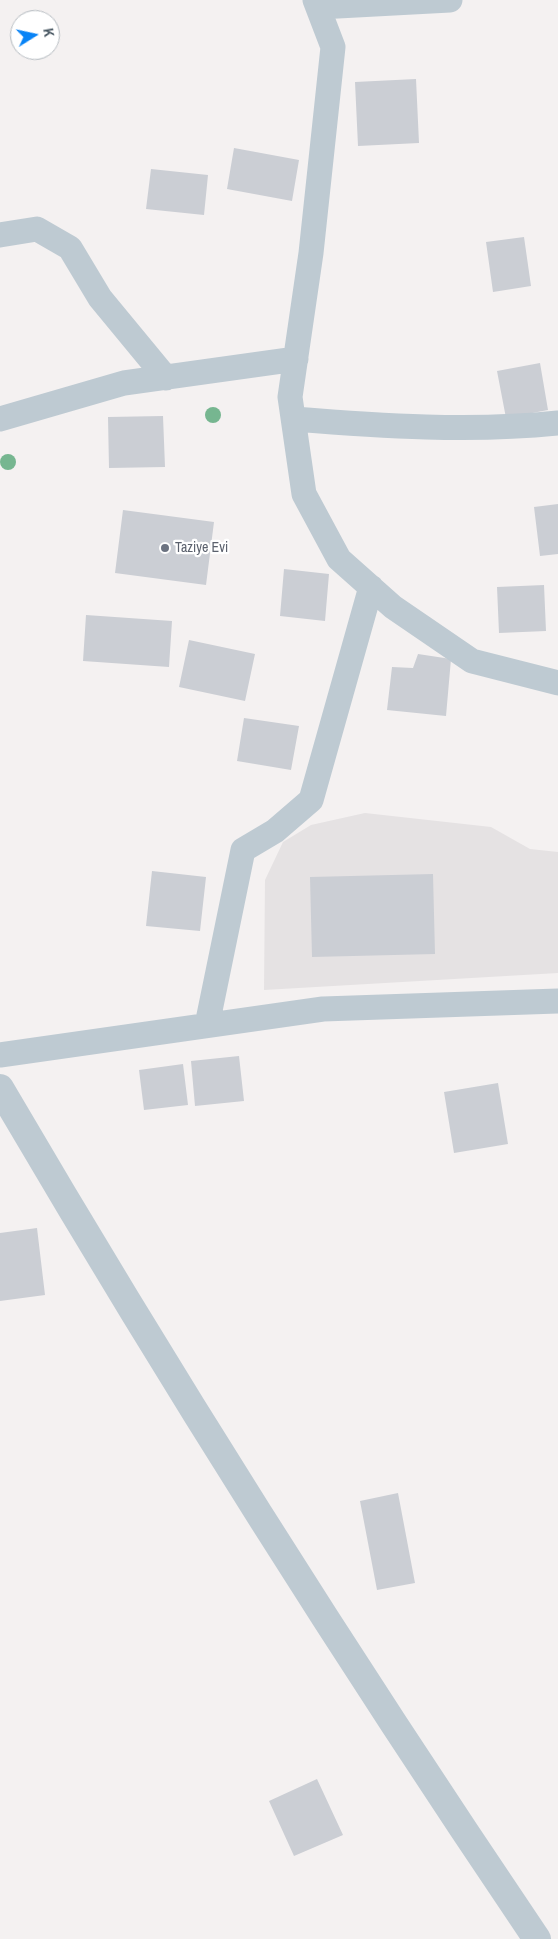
<!DOCTYPE html>
<style>
body{margin:0}
#map{position:relative;width:558px;height:1939px;overflow:hidden;background:#f4f1f1;font-family:"Archivo Narrow",sans-serif}
canvas{display:block}
.north{position:absolute;left:10px;top:10px;width:50px;height:50px;box-sizing:border-box;background:#fff;border:1px solid #b5bbc0;border-radius:50%;rotate:80deg;font-size:14px;font-weight:700;line-height:20px;text-align:center;color:#475661}
.north::after{content:'';display:block;margin:auto;width:18px;height:22px;background:#0883f6;clip-path:polygon(50% 0,100% 100%,50% 72%,0 100%)}
</style>
<div id="map">
<canvas width="558" height="1939"></canvas>
<div class="north">K</div>
</div>
<script>
const ctx = document.querySelector('canvas').getContext('2d');
ctx.lineJoin = 'round';
function paint(path, color) { ctx.fillStyle = color; ctx.fill(path, 'evenodd'); }
function stroke(path, color, width, dash) { ctx.strokeStyle = color; ctx.lineWidth = width; ctx.lineCap = dash ? 'butt' : 'round'; ctx.setLineDash(dash || []); ctx.stroke(path); }
function write(font, color, halo, rows, align = 'center') {
  ctx.font = font + ' "Archivo Narrow",sans-serif'; ctx.lineWidth = 4.5; ctx.setLineDash([]); ctx.textBaseline = 'middle'; ctx.strokeStyle = halo; ctx.fillStyle = color; for (const [text, x, y, turn = 0] of rows) {
    ctx.save(); ctx.translate(x, y); ctx.rotate((+turn || 0) * Math.PI / 180); ctx.textAlign = isNaN(turn) ? turn : align; if (halo) ctx.strokeText(text, 0, 0); ctx.fillText(text, 0, 0); ctx.restore();
  }
}
paint(new Path2D(`
 M 365,813 L 491,827 L 530,849 L 558,852 L 558,973 L 264,990 L 265,880 L 283,842 L 311,825 Z`), '#e5e2e3');
paint(new Path2D(`
 M 416,79 L 419,143 L 358,146 L 355,82 Z
 M 234,148 L 299,160 L 292,201 L 227,189 Z
 M 151,169 L 208,175 L 204,215 L 146,209 Z
 M 524,237 L 531,286 L 493,292 L 486,242 Z
 M 540,363 L 548,410 L 506,418 L 497,371 Z
 M 163,416 L 165,467 L 109,468 L 108,417 Z
 M 558,504 L 558,554 L 540,556 L 534,507 Z
 M 123,510 L 214,522 L 206,585 L 115,573 Z
 M 284,569 L 329,574 L 325,621 L 280,616 Z
 M 544,585 L 546,631 L 499,633 L 497,587 Z
 M 86,615 L 172,621 L 169,667 L 83,661 Z
 M 189,640 L 255,654 L 245,701 L 179,687 Z
 M 418,654 L 451,659 L 446,716 L 387,710 L 392,667 L 413,668 Z
 M 244,718 L 299,726 L 291,770 L 237,761 Z
 M 152,871 L 206,877 L 200,931 L 146,926 Z
 M 433,874 L 435,954 L 312,957 L 310,877 Z
 M 239,1056 L 244,1101 L 195,1106 L 191,1061 Z
 M 183,1064 L 188,1105 L 144,1110 L 139,1070 Z
 M 498,1083 L 508,1144 L 454,1153 L 444,1092 Z
 M 37,1228 L 45,1295 L 0,1301 L 0,1233 Z
 M 398,1493 L 415,1583 L 377,1590 L 360,1501 Z
 M 317,1779 L 343,1835 L 294,1856 L 269,1801 Z`), '#cbced4');
stroke(new Path2D(`
 M 315,0 L 333,47 L 311,253 L 290,397 L 304,494 L 339,559 L 393,607 L 472,661 L 558,683
 M 319,7 L 450,0
 M 0,235 L 37,229 L 70,248 L 100,298 L 166,378
 M 0,419 L 124,383 L 296,359
 M 294,419 C 380,426 472,432 558,423
 M 207,1025 L 243,850 L 275,831 L 311,800 L 371,587
 M 0,1055 L 323,1009 L 558,1001`), '#becad2', 25);
stroke(new Path2D(`
 M 0,1088 C 169,1377 349,1661 537,1939`), '#becad2', 28);
ctx.fillStyle = '#76b690';
for (const [x, y] of [
 [213,415],
 [8,462]
]) { ctx.beginPath(); ctx.arc(x, y, 8, 0, 2 * Math.PI); ctx.fill(); }
for (const [x, y, r, color] of [
 [165,548,5,"#6b7280"]
]) { const dot = new Path2D(); dot.arc(x, y, r, 0, 2 * Math.PI); ctx.fillStyle = color; ctx.fill(dot); stroke(dot, '#fff', 2); }
write('14px', '#5b616d', '#fff', [
 ["Taziye Evi",175,548]
], 'left');
</script>
